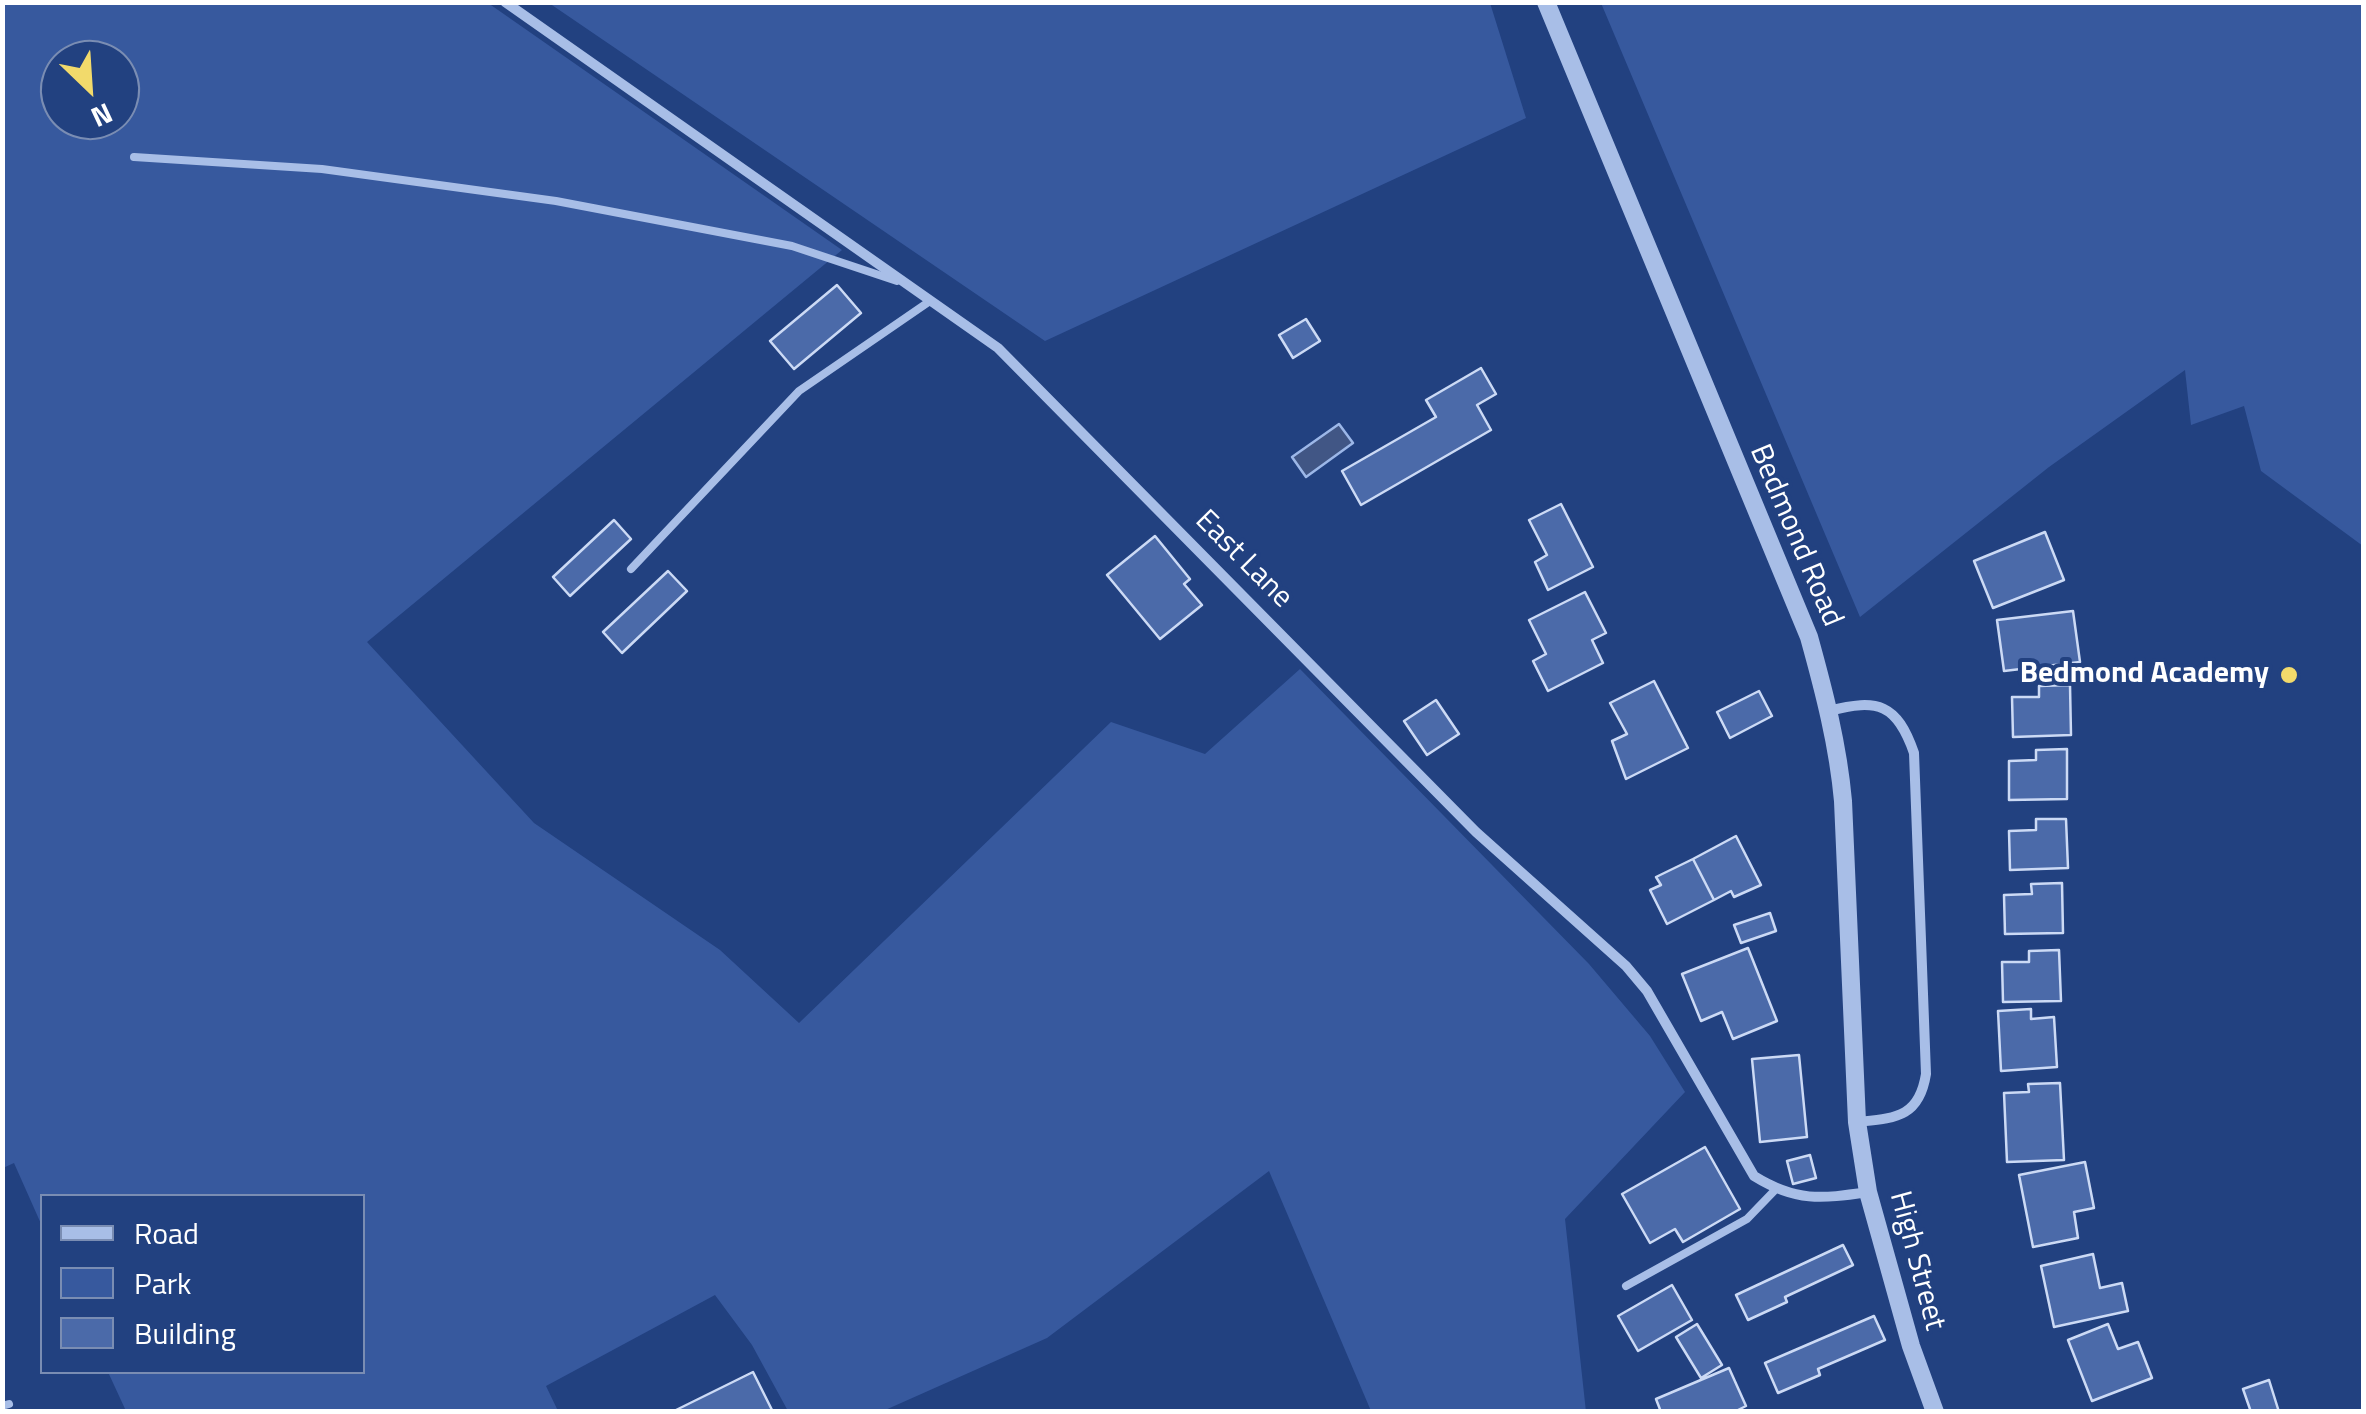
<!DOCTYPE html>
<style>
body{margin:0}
#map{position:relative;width:2366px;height:1414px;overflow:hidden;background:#224180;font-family:"Titillium Web",sans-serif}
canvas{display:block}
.frame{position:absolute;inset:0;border:5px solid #fff;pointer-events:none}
.legend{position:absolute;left:40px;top:1194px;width:325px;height:180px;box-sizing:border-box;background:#224180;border:2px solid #7a8db3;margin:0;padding:12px 18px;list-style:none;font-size:30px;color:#fff}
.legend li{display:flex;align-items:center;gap:20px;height:50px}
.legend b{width:50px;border:2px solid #7a8db3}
.north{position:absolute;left:40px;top:40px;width:100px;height:100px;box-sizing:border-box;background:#224180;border:2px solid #7a8db3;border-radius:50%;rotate:155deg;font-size:28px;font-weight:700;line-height:40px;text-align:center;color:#fff}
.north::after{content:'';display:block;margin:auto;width:35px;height:45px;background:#f2da6b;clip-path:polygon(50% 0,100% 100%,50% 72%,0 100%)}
</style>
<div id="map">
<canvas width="2366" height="1414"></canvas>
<div class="frame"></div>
<ul class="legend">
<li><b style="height:12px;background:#a8bee7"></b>Road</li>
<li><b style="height:28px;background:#37599e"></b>Park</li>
<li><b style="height:28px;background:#4b6aa9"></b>Building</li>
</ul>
<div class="north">N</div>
</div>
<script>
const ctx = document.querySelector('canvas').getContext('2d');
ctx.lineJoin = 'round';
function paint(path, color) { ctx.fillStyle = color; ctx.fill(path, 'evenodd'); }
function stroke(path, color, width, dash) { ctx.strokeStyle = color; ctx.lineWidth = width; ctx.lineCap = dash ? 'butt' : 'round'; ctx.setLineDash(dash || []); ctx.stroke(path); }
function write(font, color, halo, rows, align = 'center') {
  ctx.font = font + ' "Titillium Web",sans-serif'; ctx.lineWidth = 8; ctx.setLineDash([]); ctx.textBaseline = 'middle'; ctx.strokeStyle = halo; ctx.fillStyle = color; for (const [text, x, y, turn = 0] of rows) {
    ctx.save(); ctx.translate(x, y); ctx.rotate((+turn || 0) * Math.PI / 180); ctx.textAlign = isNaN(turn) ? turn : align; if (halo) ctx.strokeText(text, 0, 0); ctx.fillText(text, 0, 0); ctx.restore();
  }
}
paint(new Path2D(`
 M 3,2 L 488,3 L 842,250 L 367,642 L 534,823 L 720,950 L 799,1023 L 1111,722 L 1205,754 L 1300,669 L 1589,964 L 1650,1036 L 1685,1092 L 1565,1219 L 1586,1412 L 1371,1411 L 1269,1171 L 1047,1338 L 883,1411 L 788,1411 L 752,1345 L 715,1295 L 546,1386 L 558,1411 L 126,1411 L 108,1372 L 362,1372 L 362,1196 L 42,1196 L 42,1226 L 14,1163 L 3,1168 ZM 60,60 L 120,60 L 120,120 L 60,120 Z
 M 549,3 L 1490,3 L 1526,118 L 1045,341 Z
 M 1601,3 L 2363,3 L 2363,546 L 2261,471 L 2244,406 L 2191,425 L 2185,370 L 2049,467 L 1860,617 Z`), '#37599e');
const water = new Path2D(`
 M 1339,424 L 1353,443 L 1306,477 L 1292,457 Z`);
paint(water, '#415685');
stroke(water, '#9cb7e8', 2.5);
const building = new Path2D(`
 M 837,285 L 861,313 L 794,369 L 770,341 Z
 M 1306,319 L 1320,341 L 1293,358 L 1279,335 Z
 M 1481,368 L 1496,394 L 1477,405 L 1491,430 L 1361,505 L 1342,471 L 1436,417 L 1426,400 Z
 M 1561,504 L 1593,567 L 1548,590 L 1535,562 L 1547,555 L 1529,520 Z
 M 614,520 L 631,539 L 570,596 L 553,577 Z
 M 2045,532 L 2064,580 L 1993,608 L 1974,561 Z
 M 1155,536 L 1190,579 L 1184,584 L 1202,605 L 1160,639 L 1107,575 Z
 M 668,571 L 687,591 L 622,653 L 603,632 Z
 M 1585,592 L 1606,633 L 1592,640 L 1603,663 L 1548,691 L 1533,661 L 1546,654 L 1529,620 Z
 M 2073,611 L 2080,662 L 2004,671 L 1997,620 Z
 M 1654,681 L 1688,748 L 1626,779 L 1612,741 L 1627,734 L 1610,703 Z
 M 2070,685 L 2071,735 L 2013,737 L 2012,697 L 2039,697 L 2039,686 Z
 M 1759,691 L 1772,716 L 1730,738 L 1717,712 Z
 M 1436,700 L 1459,734 L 1427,755 L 1404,721 Z
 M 2067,749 L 2067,799 L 2009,800 L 2009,761 L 2036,760 L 2036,750 Z
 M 2036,819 L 2066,819 L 2068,868 L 2010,870 L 2009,831 L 2036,830 Z
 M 1736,836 L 1761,885 L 1734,897 L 1731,891 L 1714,900 L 1693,859 Z
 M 1693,859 L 1714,900 L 1667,924 L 1650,890 L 1661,885 L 1656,877 Z
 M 2062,883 L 2063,933 L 2005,934 L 2004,895 L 2032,894 L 2031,884 Z
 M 1770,913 L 1776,931 L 1741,943 L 1734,925 Z
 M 1748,948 L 1777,1021 L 1733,1039 L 1722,1012 L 1701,1021 L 1682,974 Z
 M 2059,950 L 2061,1001 L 2003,1002 L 2002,962 L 2029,962 L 2029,951 Z
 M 2031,1009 L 2031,1019 L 2054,1017 L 2057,1067 L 2001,1071 L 1998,1011 Z
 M 1799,1055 L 1807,1137 L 1760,1142 L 1752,1059 Z
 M 2060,1083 L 2064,1160 L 2007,1162 L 2004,1093 L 2029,1092 L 2028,1084 Z
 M 1705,1147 L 1740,1209 L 1683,1242 L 1675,1229 L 1650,1243 L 1622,1194 Z
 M 1810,1155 L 1816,1178 L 1793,1184 L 1787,1161 Z
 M 2085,1162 L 2094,1208 L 2074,1212 L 2078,1238 L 2033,1247 L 2019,1175 Z
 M 1843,1245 L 1853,1265 L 1785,1297 L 1787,1302 L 1748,1320 L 1736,1295 Z
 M 2093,1254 L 2100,1288 L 2122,1283 L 2128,1311 L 2054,1327 L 2041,1266 Z
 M 1672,1285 L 1692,1320 L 1638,1351 L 1618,1316 Z
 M 1874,1316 L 1885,1340 L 1818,1369 L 1820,1375 L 1778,1393 L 1765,1363 Z
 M 1697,1324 L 1722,1365 L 1701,1378 L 1676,1337 Z
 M 2108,1324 L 2118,1349 L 2138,1342 L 2152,1378 L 2092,1401 L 2068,1340 Z
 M 1729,1368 L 1746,1406 L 1734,1412 L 1661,1412 L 1656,1399 Z
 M 753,1372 L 773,1412 L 672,1412 Z
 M 2269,1380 L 2279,1412 L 2251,1412 L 2243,1389 Z`);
paint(building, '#4b6aa9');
stroke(building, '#ccdaf5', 2.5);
stroke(new Path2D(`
 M 134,157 L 322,169 L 556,201 L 792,246 L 897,281
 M 631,569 L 799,391 L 930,301
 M 1626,1286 L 1747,1219 L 1776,1189
 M 2,1406 L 9,1404`), '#a8bee7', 8);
stroke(new Path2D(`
 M 505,2 L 998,348 L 1476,832 L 1626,966 L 1647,991 L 1754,1176 C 1796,1202 1821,1199 1868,1192
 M 1829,711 C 1878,698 1897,704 1914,753 L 1926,1074 C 1919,1118 1895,1118 1857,1122`), '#a8bee7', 10);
stroke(new Path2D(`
 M 1546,2 L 1809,637 C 1824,691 1838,745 1843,801 L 1857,1122 L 1868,1192 L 1911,1346 L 1935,1412`), '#a8bee7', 18);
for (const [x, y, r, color] of [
 [2289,675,10,"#f2da6b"]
]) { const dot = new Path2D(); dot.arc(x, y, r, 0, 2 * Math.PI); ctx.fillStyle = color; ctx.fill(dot); stroke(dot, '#224180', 4); }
write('30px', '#fff', '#224180', [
 ["Bedmond Road",1795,536,67],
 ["East Lane",1243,560,45],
 ["High Street",1916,1261,75]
]);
write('bold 30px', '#fff', '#224180', [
 ["Bedmond Academy",2269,675]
], 'right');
</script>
